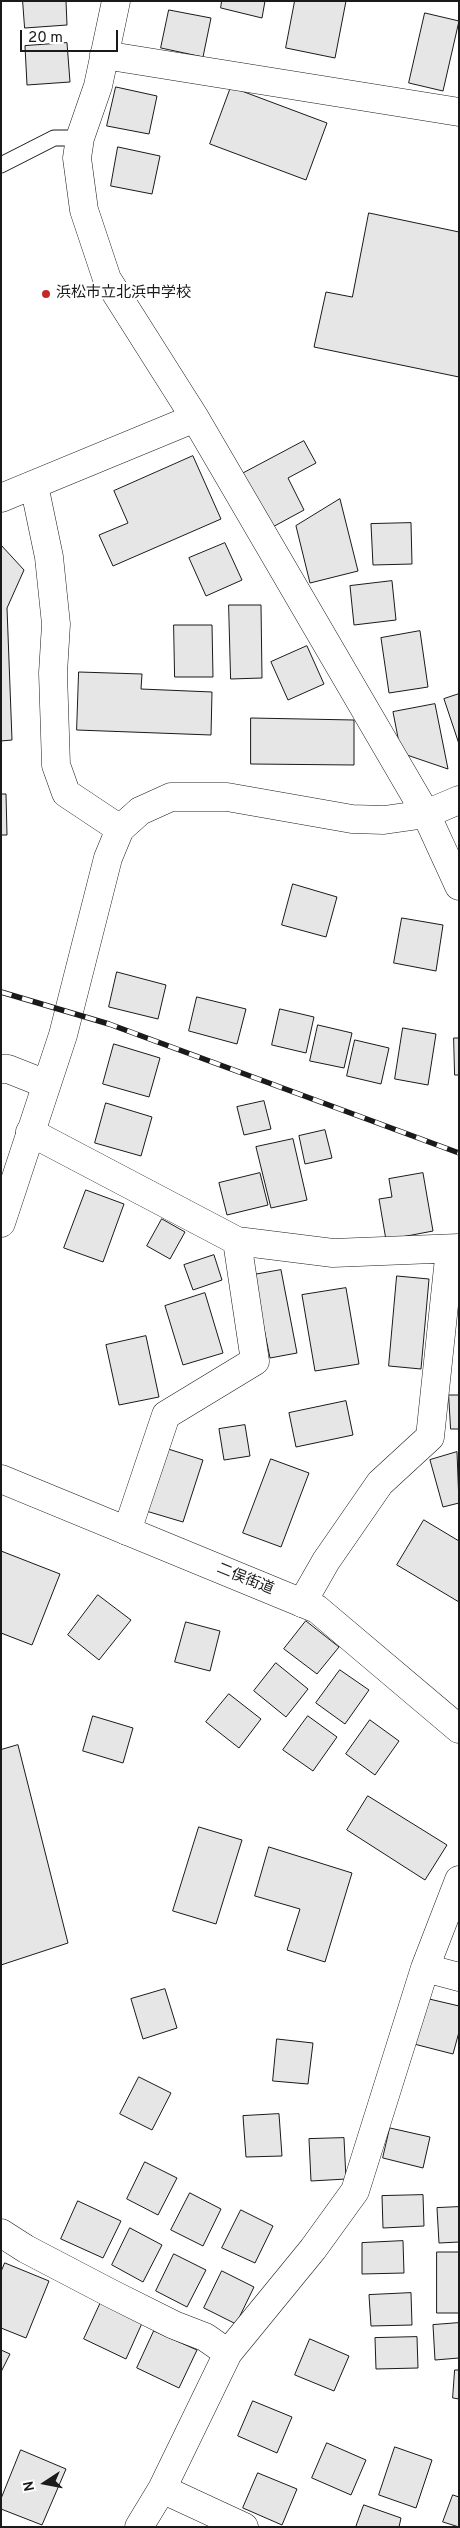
<!DOCTYPE html>
<meta charset="utf-8">
<style>
body{margin:0}
#map{position:relative;width:460px;height:2528px;overflow:hidden;background:#fff;font-family:Overpass,sans-serif}
canvas{display:block}
.frame{position:absolute;inset:0;border:2px solid #1a1a1a;pointer-events:none}
.north{position:absolute;left:20px;top:2458px;width:50px;height:50px;-webkit-text-stroke:4px #fff;paint-order:stroke;rotate:259deg;font-size:14px;font-weight:700;line-height:20px;text-align:center;color:#1a1a1a}
.north::after{content:'';display:block;margin:auto;width:18px;height:22px;background:#1a1a1a;clip-path:polygon(50% 0,100% 100%,50% 72%,0 100%)}
.scale{position:absolute;left:20px;top:30px;width:98px;height:22px;box-sizing:border-box;border:2px solid #1a1a1a;border-top:0;padding-left:6px;font-size:15px;line-height:18px;white-space:nowrap;color:#1a1a1a;-webkit-text-stroke:4px #fff;paint-order:stroke}
</style>
<div id="map">
<canvas width="460" height="2528"></canvas>
<div class="frame"></div>
<div class="north">N</div>
<div class="scale">20 m</div>
</div>
<script>
const ctx = document.querySelector('canvas').getContext('2d');
ctx.lineJoin = 'round';
function paint(path, color) { ctx.fillStyle = color; ctx.fill(path, 'evenodd'); }
function stroke(path, color, width, dash) { ctx.strokeStyle = color; ctx.lineWidth = width; ctx.lineCap = dash ? 'butt' : 'round'; ctx.setLineDash(dash || []); ctx.stroke(path); }
function write(font, color, halo, rows, align = 'center') {
  ctx.font = font + ' Overpass,"Noto Sans JP",sans-serif'; ctx.lineWidth = 4; ctx.setLineDash([]); ctx.textBaseline = 'middle'; ctx.strokeStyle = halo; ctx.fillStyle = color; for (const [text, x, y, turn = 0] of rows) {
    ctx.save(); ctx.translate(x, y); ctx.rotate((+turn || 0) * Math.PI / 180); ctx.textAlign = isNaN(turn) ? turn : align; if (halo) ctx.strokeText(text, 0, 0); ctx.fillText(text, 0, 0); ctx.restore();
  }
}
const building = new Path2D(`
 M 23,1 L 66,1 L 67,25 L 25,28 Z
 M 222,1 L 265,1 L 262,18 L 221,8 Z
 M 295,1 L 346,1 L 335,58 L 286,48 Z
 M 169,10 L 211,18 L 203,57 L 161,48 Z
 M 425,13 L 459,21 L 443,91 L 409,83 Z
 M 67,43 L 70,82 L 27,85 L 25,46 Z
 M 116,87 L 157,96 L 149,134 L 107,126 Z
 M 231,87 L 327,123 L 306,180 L 210,144 Z
 M 118,147 L 160,156 L 152,194 L 111,186 Z
 M 369,213 L 459,232 L 459,377 L 314,347 L 326,292 L 352,297 Z
 M 304,441 L 316,463 L 288,478 L 304,510 L 269,529 L 240,475 Z
 M 193,456 L 221,519 L 113,566 L 99,535 L 128,523 L 114,491 Z
 M 340,499 L 358,571 L 310,583 L 296,526 Z
 M 411,523 L 412,564 L 373,565 L 371,524 Z
 M 225,543 L 242,580 L 206,596 L 189,558 Z
 M 1,545 L 24,570 L 7,608 L 12,740 L 1,741 Z
 M 392,581 L 396,620 L 354,625 L 350,586 Z
 M 229,605 L 261,605 L 262,678 L 231,679 Z
 M 174,625 L 212,625 L 213,677 L 175,677 Z
 M 420,631 L 428,687 L 389,693 L 381,638 Z
 M 307,646 L 324,684 L 288,700 L 271,662 Z
 M 79,672 L 142,674 L 141,689 L 212,692 L 211,735 L 77,730 Z
 M 459,694 L 459,744 L 444,699 Z
 M 435,704 L 448,769 L 401,753 L 393,712 Z
 M 251,718 L 354,720 L 354,765 L 251,764 Z
 M 1,794 L 6,794 L 7,835 L 1,835 Z
 M 293,884 L 337,897 L 326,937 L 282,925 Z
 M 402,918 L 443,925 L 436,971 L 394,963 Z
 M 117,972 L 166,985 L 158,1019 L 109,1007 Z
 M 197,997 L 246,1009 L 237,1044 L 189,1031 Z
 M 280,1009 L 314,1017 L 306,1053 L 272,1045 Z
 M 318,1025 L 352,1033 L 344,1068 L 310,1061 Z
 M 403,1028 L 436,1034 L 428,1085 L 395,1079 Z
 M 454,1038 L 459,1038 L 459,1075 L 455,1075 Z
 M 355,1040 L 389,1048 L 381,1084 L 347,1076 Z
 M 114,1044 L 160,1058 L 149,1097 L 103,1084 Z
 M 264,1101 L 271,1129 L 244,1135 L 237,1107 Z
 M 106,1103 L 152,1117 L 141,1156 L 95,1143 Z
 M 325,1130 L 332,1158 L 305,1164 L 299,1136 Z
 M 293,1139 L 307,1200 L 271,1208 L 256,1147 Z
 M 260,1173 L 268,1205 L 227,1215 L 219,1183 Z
 M 423,1173 L 433,1231 L 386,1240 L 379,1199 L 392,1197 L 389,1179 Z
 M 86,1190 L 124,1204 L 103,1262 L 64,1248 Z
 M 162,1219 L 185,1232 L 170,1259 L 147,1246 Z
 M 214,1255 L 222,1280 L 193,1290 L 184,1265 Z
 M 281,1270 L 297,1353 L 270,1358 L 253,1275 Z
 M 397,1276 L 429,1279 L 421,1369 L 389,1366 Z
 M 346,1288 L 359,1364 L 315,1371 L 302,1295 Z
 M 205,1293 L 223,1353 L 183,1365 L 165,1306 Z
 M 146,1336 L 159,1397 L 119,1405 L 106,1345 Z
 M 449,1395 L 459,1395 L 459,1429 L 451,1429 Z
 M 346,1401 L 353,1435 L 296,1447 L 289,1413 Z
 M 245,1425 L 250,1456 L 224,1460 L 219,1429 Z
 M 165,1448 L 203,1460 L 183,1522 L 146,1511 Z
 M 457,1452 L 459,1503 L 443,1507 L 430,1460 Z
 M 271,1459 L 309,1473 L 281,1547 L 243,1533 Z
 M 424,1520 L 459,1541 L 459,1602 L 397,1565 Z
 M 1,1551 L 60,1574 L 32,1645 L 1,1633 Z
 M 98,1595 L 131,1620 L 99,1660 L 68,1635 Z
 M 306,1621 L 339,1647 L 317,1674 L 284,1649 Z
 M 186,1622 L 220,1631 L 210,1671 L 175,1662 Z
 M 276,1663 L 308,1689 L 286,1717 L 254,1691 Z
 M 340,1670 L 369,1690 L 345,1724 L 316,1703 Z
 M 229,1694 L 261,1719 L 239,1748 L 206,1722 Z
 M 93,1716 L 133,1728 L 123,1763 L 83,1751 Z
 M 308,1716 L 337,1737 L 313,1771 L 283,1750 Z
 M 370,1720 L 399,1741 L 375,1775 L 346,1754 Z
 M 18,1745 L 68,1943 L 1,1965 L 1,1750 Z
 M 368,1796 L 447,1845 L 425,1880 L 347,1830 Z
 M 199,1827 L 242,1840 L 216,1924 L 173,1911 Z
 M 269,1847 L 352,1873 L 325,1962 L 287,1950 L 300,1909 L 255,1896 Z
 M 165,1989 L 177,2028 L 143,2039 L 131,1999 Z
 M 425,1998 L 459,2006 L 459,2032 L 453,2054 L 414,2044 Z
 M 277,2039 L 313,2043 L 308,2084 L 273,2081 Z
 M 139,2077 L 171,2093 L 152,2130 L 120,2114 Z
 M 279,2114 L 282,2156 L 246,2157 L 243,2116 Z
 M 390,2128 L 430,2137 L 423,2168 L 383,2158 Z
 M 344,2138 L 346,2179 L 311,2181 L 309,2139 Z
 M 145,2162 L 177,2178 L 158,2215 L 127,2199 Z
 M 190,2193 L 221,2209 L 203,2246 L 171,2230 Z
 M 423,2195 L 424,2226 L 383,2228 L 382,2196 Z
 M 78,2201 L 121,2221 L 103,2258 L 61,2239 Z
 M 459,2207 L 459,2242 L 439,2243 L 437,2208 Z
 M 241,2210 L 273,2226 L 255,2263 L 222,2248 Z
 M 130,2228 L 162,2245 L 143,2282 L 112,2265 Z
 M 403,2241 L 404,2273 L 362,2274 L 362,2243 Z
 M 437,2252 L 459,2252 L 459,2313 L 437,2313 Z
 M 174,2254 L 206,2270 L 187,2307 L 156,2291 Z
 M 5,2263 L 49,2281 L 26,2338 L 1,2328 L 1,2272 Z
 M 222,2271 L 254,2287 L 236,2324 L 204,2308 Z
 M 411,2293 L 412,2325 L 371,2326 L 369,2295 Z
 M 101,2302 L 143,2321 L 126,2359 L 84,2339 Z
 M 459,2323 L 459,2358 L 435,2360 L 433,2325 Z
 M 154,2331 L 197,2350 L 179,2388 L 137,2368 Z
 M 417,2337 L 418,2368 L 376,2369 L 375,2338 Z
 M 310,2339 L 349,2356 L 334,2391 L 295,2375 Z
 M 1,2350 L 10,2354 L 1,2372 Z
 M 455,2370 L 459,2370 L 459,2399 L 453,2398 Z
 M 253,2401 L 292,2417 L 277,2453 L 238,2436 Z
 M 327,2443 L 366,2460 L 351,2495 L 312,2478 Z
 M 395,2447 L 432,2460 L 416,2508 L 379,2495 Z
 M 21,2450 L 66,2469 L 42,2525 L 1,2509 L 1,2499 Z
 M 258,2473 L 297,2489 L 282,2525 L 243,2508 Z
 M 453,2495 L 459,2497 L 459,2527 L 443,2522 Z
 M 364,2505 L 401,2518 L 399,2527 L 356,2527 Z`);
paint(building, '#e6e6e6');
stroke(building, '#1a1a1a', 1);
const service = new Path2D(`
 M 1,165 L 54,138 L 80,138`);
const minor = new Path2D(`
 M 116,1 L 98,86 L 80,138 L 77,158 L 84,210 L 107,279 L 195,418
 M 104,55 L 459,112
 M 34,485 L 49,557 L 56,624 L 53,673 L 56,765 L 66,793 L 120,829
 M 1,498 L 195,418 L 426,814 L 459,886
 M 1,1069 L 8,1069 L 46,1084
 M 30,1132 L 237,1241 L 333,1253 L 459,1248
 M 127,1531 L 166,1415 L 255,1361 L 237,1241
 M 302,1603 L 326,1561 L 380,1483 L 430,1437 L 450,1249
 M 425,1968 L 459,1977
 M 1,2233 L 26,2249 L 112,2294 L 174,2325 L 205,2337 L 228,2353
 M 162,2489 L 244,2527
 M 139,2527 L 162,2489 L 228,2353 L 313,2249 L 355,2191 L 425,1968 L 459,1880`);
const tertiary = new Path2D(`
 M 1,1223 L 63,1035 L 108,858 L 120,829 L 140,811 L 171,797 L 227,797 L 352,819 L 384,820 L 426,814 L 459,800
 M 1,1479 L 317,1609 L 459,1729`);
stroke(service, '#1a1a1a', 17);
stroke(minor, '#1a1a1a', 29);
stroke(tertiary, '#1a1a1a', 29);
stroke(service, '#fff', 15);
stroke(minor, '#fff', 28);
stroke(tertiary, '#fff', 28);
const rail = new Path2D(`
 M 1,992 L 109,1024 L 459,1153`);
stroke(rail, '#1a1a1a', 5.5);
stroke(rail, '#fff', 4, [11]);
for (const [x, y, r, color] of [
 [46,294,5,"#c62828"]
]) { const dot = new Path2D(); dot.arc(x, y, r, 0, 2 * Math.PI); ctx.fillStyle = color; ctx.fill(dot); stroke(dot, '#fff', 2); }
write('15px', '#1a1a1a', '#fff', [
 ["浜松市立北浜中学校",56,294]
], 'left');
write('15px', '#1a1a1a', '#fff', [
 ["二俣街道",245,1580,22]
]);
</script>
